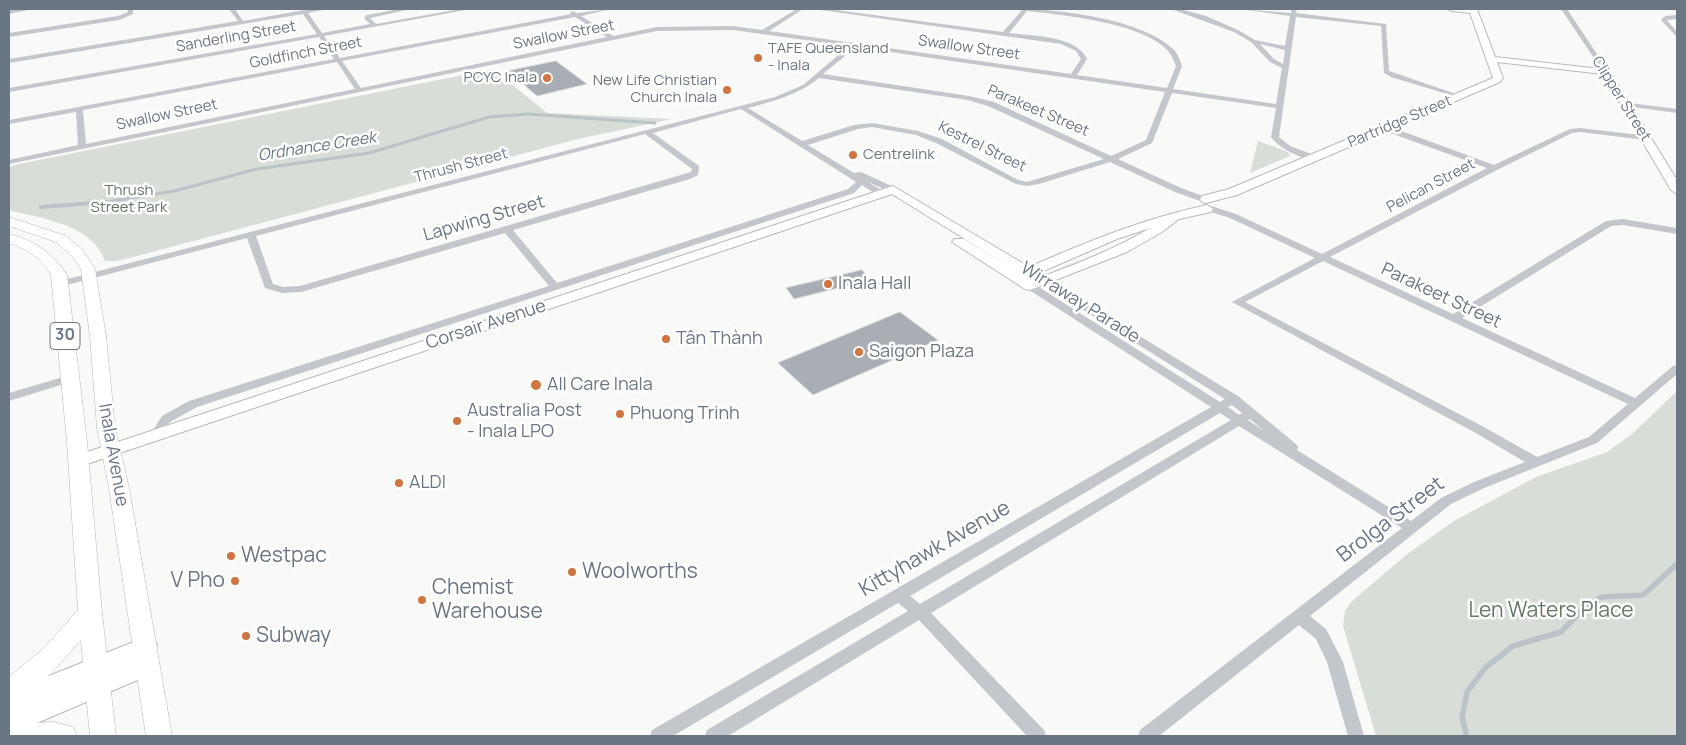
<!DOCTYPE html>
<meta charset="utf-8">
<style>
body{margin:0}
#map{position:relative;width:1686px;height:745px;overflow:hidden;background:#f9f9f7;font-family:Manrope,sans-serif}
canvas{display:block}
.frame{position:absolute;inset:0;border:10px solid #6b7685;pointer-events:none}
</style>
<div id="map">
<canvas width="1686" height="745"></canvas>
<div class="frame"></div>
</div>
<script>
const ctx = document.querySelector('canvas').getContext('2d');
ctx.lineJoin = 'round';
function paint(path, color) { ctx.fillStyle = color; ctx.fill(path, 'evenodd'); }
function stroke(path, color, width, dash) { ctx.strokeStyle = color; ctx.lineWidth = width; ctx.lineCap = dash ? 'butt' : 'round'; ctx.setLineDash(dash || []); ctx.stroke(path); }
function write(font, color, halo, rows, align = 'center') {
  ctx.font = font + ' Manrope,sans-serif'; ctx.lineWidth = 5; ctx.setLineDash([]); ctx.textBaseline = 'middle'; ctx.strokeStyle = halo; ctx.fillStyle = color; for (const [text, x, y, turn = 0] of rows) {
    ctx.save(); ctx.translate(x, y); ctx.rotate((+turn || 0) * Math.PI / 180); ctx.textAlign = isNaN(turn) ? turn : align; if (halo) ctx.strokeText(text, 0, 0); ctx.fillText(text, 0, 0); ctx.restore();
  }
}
paint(new Path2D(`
 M 493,69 L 547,113 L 672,119 L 578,139 L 118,261 L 105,261 C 92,224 42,219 9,210 L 9,167 L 19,164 Z
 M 1258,141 L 1288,152 L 1290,156 L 1250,173 Z
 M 1677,391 L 1677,736 L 1376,736 L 1343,626 L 1345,611 L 1351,602 L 1406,555 L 1454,521 L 1536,477 L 1607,452 L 1632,434 Z`), '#d8ded7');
stroke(new Path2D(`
 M 100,203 L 174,191 L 257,169 L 369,153 L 489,117 L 528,114 L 655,123`), '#bbc3c8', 3);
stroke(new Path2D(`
 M 41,207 L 107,202`), '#bbc3c8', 4);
stroke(new Path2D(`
 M 1467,736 L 1462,718 L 1467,692 L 1485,668 L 1513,646 L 1561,632 L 1583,609 L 1601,597 L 1643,595 L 1677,564`), '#bbc3c8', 5.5);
const building = new Path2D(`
 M 556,61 L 587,84 L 537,96 L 508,71 Z
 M 862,270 L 870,280 L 794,299 L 786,288 Z
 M 900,312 L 938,340 L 813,395 L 778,363 Z`);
paint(building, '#a9aeb5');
stroke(building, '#dbdbd9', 1);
const secondary = new Path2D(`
 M 1448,9 L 1477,9 L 1495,57 L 1609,70 L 1677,180 L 1677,194 L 1671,190 L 1603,74 L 1497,62 L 1503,78 L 1500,82 L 1237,195 L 1206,203 L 1202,202 L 1200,199 L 1202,196 L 1229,189 L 1493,78 L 1470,13 L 1452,11 Z
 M 893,186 L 1029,267 C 1087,242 1145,218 1207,205 L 1213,209 L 1211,212 L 1179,219 L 1162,232 L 1127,252 L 1030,290 L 1025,289 L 952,242 L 954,239 L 964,239 L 1018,272 L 892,194 L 84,465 L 78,467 L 72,465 L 69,461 L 72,457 ZM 1150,228 C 1117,248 1081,262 1044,276 L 1039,273 L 1117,239 Z
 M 146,637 L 154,639 L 157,646 L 154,653 L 148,655 L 156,658 L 159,665 L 156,672 L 9,735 L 9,692 Z`);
const primary = new Path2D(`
 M 9,217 L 66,236 L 83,250 L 95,269 L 106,336 L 115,428 L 129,488 L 172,736 L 146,736 L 109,488 L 97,428 L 90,336 L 81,269 L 72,256 L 56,242 L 9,226 Z
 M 9,234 C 34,240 53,253 67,275 L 87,442 L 102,613 L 116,736 L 90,736 L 81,640 C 61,662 38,693 9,702 L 9,677 L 44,648 L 78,610 L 67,442 L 51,275 C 42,258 27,249 9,243 Z
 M 54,722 L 73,727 L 77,736 L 9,736 L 9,725 L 12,724 Z`);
stroke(secondary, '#b6b9be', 2);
stroke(primary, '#b4b8bc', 1);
paint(new Path2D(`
 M 20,9 L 33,9 L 9,14 L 9,10 Z
 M 127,9 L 133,9 L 133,14 L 119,20 L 9,37 L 9,33 L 118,16 L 128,12 Z
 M 229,9 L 235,9 L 243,21 L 304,10 L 327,9 L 308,13 L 322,33 L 370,24 L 364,18 L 367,15 L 400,9 L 411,9 L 370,18 L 376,24 L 460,9 L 471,9 L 324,36 L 340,58 L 571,14 L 570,13 L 573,11 L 577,13 L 611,9 L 581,16 L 613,36 L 657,27 L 733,26 L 762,30 L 797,9 L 803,9 L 769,31 L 1071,74 L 1081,59 L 1076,51 L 1061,44 L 814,9 L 828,9 L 1003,32 L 1022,10 L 1020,9 C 1062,9 1143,20 1173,49 C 1178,53 1180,61 1182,66 L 1173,89 L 1276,104 L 1282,68 L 1270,62 L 1251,42 L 1234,32 L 1171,9 L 1180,9 L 1206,16 L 1238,30 L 1255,40 L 1285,46 L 1290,16 L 1239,9 L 1291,13 L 1291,9 L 1297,9 L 1296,13 L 1386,24 L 1389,71 L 1462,96 L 1457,97 L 1391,77 L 1384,73 L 1381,26 L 1296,17 L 1279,137 L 1290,146 L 1317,156 L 1317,160 C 1303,161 1279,148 1271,137 L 1276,108 L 1172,93 L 1152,143 L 1118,159 L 1181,188 L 1206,197 L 1207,199 L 1203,202 L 1175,192 L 1110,162 L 1039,184 L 1027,186 L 1016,184 L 936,143 L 916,135 L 872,127 L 858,129 L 808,145 L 854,173 L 861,172 L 896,188 L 896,192 L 890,192 L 866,181 L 883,191 L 883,195 L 877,195 L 862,185 L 854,193 L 197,407 L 170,422 L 160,438 L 152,438 L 150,435 L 162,416 L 189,401 L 549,286 L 505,233 L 301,292 L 282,293 L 265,288 L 247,238 L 59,287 L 56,286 L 54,284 L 56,282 L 775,97 L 803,85 L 849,46 L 733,30 L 657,31 L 9,164 L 9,160 L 78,145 L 76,112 L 9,124 L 9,120 L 334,59 L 319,37 L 9,92 L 9,88 L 317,34 L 303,14 L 9,63 L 9,59 L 238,21 ZM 1027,11 C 1064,15 1145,23 1169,52 C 1172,56 1174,62 1176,66 L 1167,88 L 1077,75 L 1087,59 C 1076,35 1032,36 1009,33 ZM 575,17 L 607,37 L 361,88 L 342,61 ZM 1260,44 L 1285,50 L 1283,64 L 1274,59 ZM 856,47 L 1165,92 L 1146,140 L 1111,156 L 994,102 L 969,96 L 823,74 ZM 337,62 L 355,89 L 86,144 L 83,110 ZM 819,78 L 968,100 L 988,106 L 1104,159 L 1027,182 L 1018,180 L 942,139 L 918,131 L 872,123 L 854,125 L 802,141 L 748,108 C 774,101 798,95 819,78 ZM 741,109 L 856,182 L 848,189 L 557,283 L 513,230 L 690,179 L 698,175 L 699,166 L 653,133 ZM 645,134 L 692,169 L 691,172 L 300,286 L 283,287 L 273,284 L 256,236 Z
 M 1561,9 L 1567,9 L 1609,72 L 1608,73 L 1604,73 Z
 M 1677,15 L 1677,19 L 1667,20 L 1677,32 L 1677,37 L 1661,20 L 1665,16 Z
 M 1622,102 L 1677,109 L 1677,113 L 1625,106 L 1621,104 Z
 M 1382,126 L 1388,126 L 1494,165 L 1570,129 L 1580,128 L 1649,136 L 1649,140 L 1646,140 L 1580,132 L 1572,133 L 1497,170 L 1330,257 L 1453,314 L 1606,221 L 1623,219 L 1677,228 L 1677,234 L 1623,225 L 1611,226 L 1462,318 L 1635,398 L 1673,366 L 1677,365 L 1677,374 L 1597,443 L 1484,488 L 1451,504 L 1310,616 L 1326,629 L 1343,662 L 1364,736 L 1348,736 L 1327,662 L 1316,639 L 1299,625 L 1159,736 L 1138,736 L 1140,730 L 1402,528 L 1239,426 L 931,613 L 1044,730 L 1046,736 L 1027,736 L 919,620 L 728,736 L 705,736 L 707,730 L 908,611 L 898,603 L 673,736 L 650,736 L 652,730 L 1211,407 L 1026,288 L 1025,286 L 1026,284 L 1034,284 L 1220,402 L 1225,399 L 1040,283 L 1038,281 L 1040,279 L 1046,279 L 1238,396 L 1296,444 L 1298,447 L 1297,450 L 1411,521 L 1441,498 L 1474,482 L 1525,462 L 1474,432 L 1232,302 L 1315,258 L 1230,218 L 1208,211 L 1208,207 L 1211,206 L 1236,214 L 1322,254 L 1487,168 L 1382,130 ZM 1323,261 L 1628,404 L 1589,437 L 1537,457 L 1482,426 L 1245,302 ZM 1232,405 L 1242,413 L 1239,415 L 1228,407 ZM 1220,413 L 1231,420 L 920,604 L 910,596 ZM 1250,419 L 1264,431 L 1248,420 Z
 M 70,375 L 74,377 L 76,379 L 74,381 L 9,401 L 9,393 Z`), '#c3c6ca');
paint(secondary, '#fff');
paint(primary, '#fff');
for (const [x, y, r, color] of [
 [758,58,5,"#d3733e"],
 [547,78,5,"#d3733e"],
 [727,90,5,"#d3733e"],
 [853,155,5,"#d3733e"],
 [828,284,5,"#d3733e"],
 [666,339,5,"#d3733e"],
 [859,352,5,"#d3733e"],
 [536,385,6,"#d3733e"],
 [620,414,5,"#d3733e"],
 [457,421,5,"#d3733e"],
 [399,483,5,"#d3733e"],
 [231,556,5,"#d3733e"],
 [572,572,5,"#d3733e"],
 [235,581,5,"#d3733e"],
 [422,600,5,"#d3733e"],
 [246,636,5,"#d3733e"]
]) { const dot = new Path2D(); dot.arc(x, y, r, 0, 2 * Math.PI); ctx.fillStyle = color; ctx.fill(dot); stroke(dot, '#fff', 2); }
write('15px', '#6b7685', '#fff', [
 ["Swallow Street",564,35,-11],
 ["Sanderling Street",236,37,-10],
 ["Swallow Street",969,48,8],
 ["Goldfinch Street",306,53,-11],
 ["Clipper Street",1621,99,58],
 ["Parakeet Street",1038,111,23],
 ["Swallow Street",167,115,-12],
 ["Partridge Street",1400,122,-23],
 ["Kestrel Street",982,147,26],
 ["Thrush Street",461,166,-15],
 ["Pelican Street",1431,186,-28]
]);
write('15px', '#6b7685', '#fff', [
 ["TAFE Queensland",768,49],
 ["- Inala",768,66],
 ["PCYC Inala",537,78,"right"],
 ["New Life Christian",717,81,"right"],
 ["Church Inala",717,98,"right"],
 ["Centrelink",863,155]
], 'left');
write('15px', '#667865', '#fff', [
 ["Thrush",129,191],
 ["Street Park",129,208]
]);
write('italic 16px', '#677680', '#fff', [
 ["Ordnance Creek",317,147,-9]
]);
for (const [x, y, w] of [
 [65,336,30]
]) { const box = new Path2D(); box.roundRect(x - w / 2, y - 13.5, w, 27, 4); ctx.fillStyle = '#fff'; ctx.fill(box); stroke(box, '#6b7685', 1); }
write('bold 16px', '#6b7685', null, [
 ["30",65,336]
]);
write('18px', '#6b7685', '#fff', [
 ["Lapwing Street",484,219,-16],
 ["Parakeet Street",1441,296,25],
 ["Wirraway Parade",1080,303,32],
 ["Corsair Avenue",486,325,-18],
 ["Inala Avenue",113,455,80]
]);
write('18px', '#6b7685', '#fff', [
 ["Inala Hall",838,284],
 ["Tân Thành",676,339],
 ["Saigon Plaza",869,352],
 ["All Care Inala",547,385],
 ["Australia Post",467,411],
 ["- Inala LPO",467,432],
 ["Phuong Trinh",630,414],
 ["ALDI",409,483]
], 'left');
write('21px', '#6b7685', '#fff', [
 ["Brolga Street",1391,520,-37],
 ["Kittyhawk Avenue",935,549,-30]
]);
write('21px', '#6b7685', '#fff', [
 ["Westpac",241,556],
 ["Woolworths",582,572],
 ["V Pho",225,581,"right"],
 ["Chemist",432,588],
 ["Warehouse",432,612],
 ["Subway",256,636]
], 'left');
write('21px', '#667865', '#fff', [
 ["Len Waters Place",1551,611]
]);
</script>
